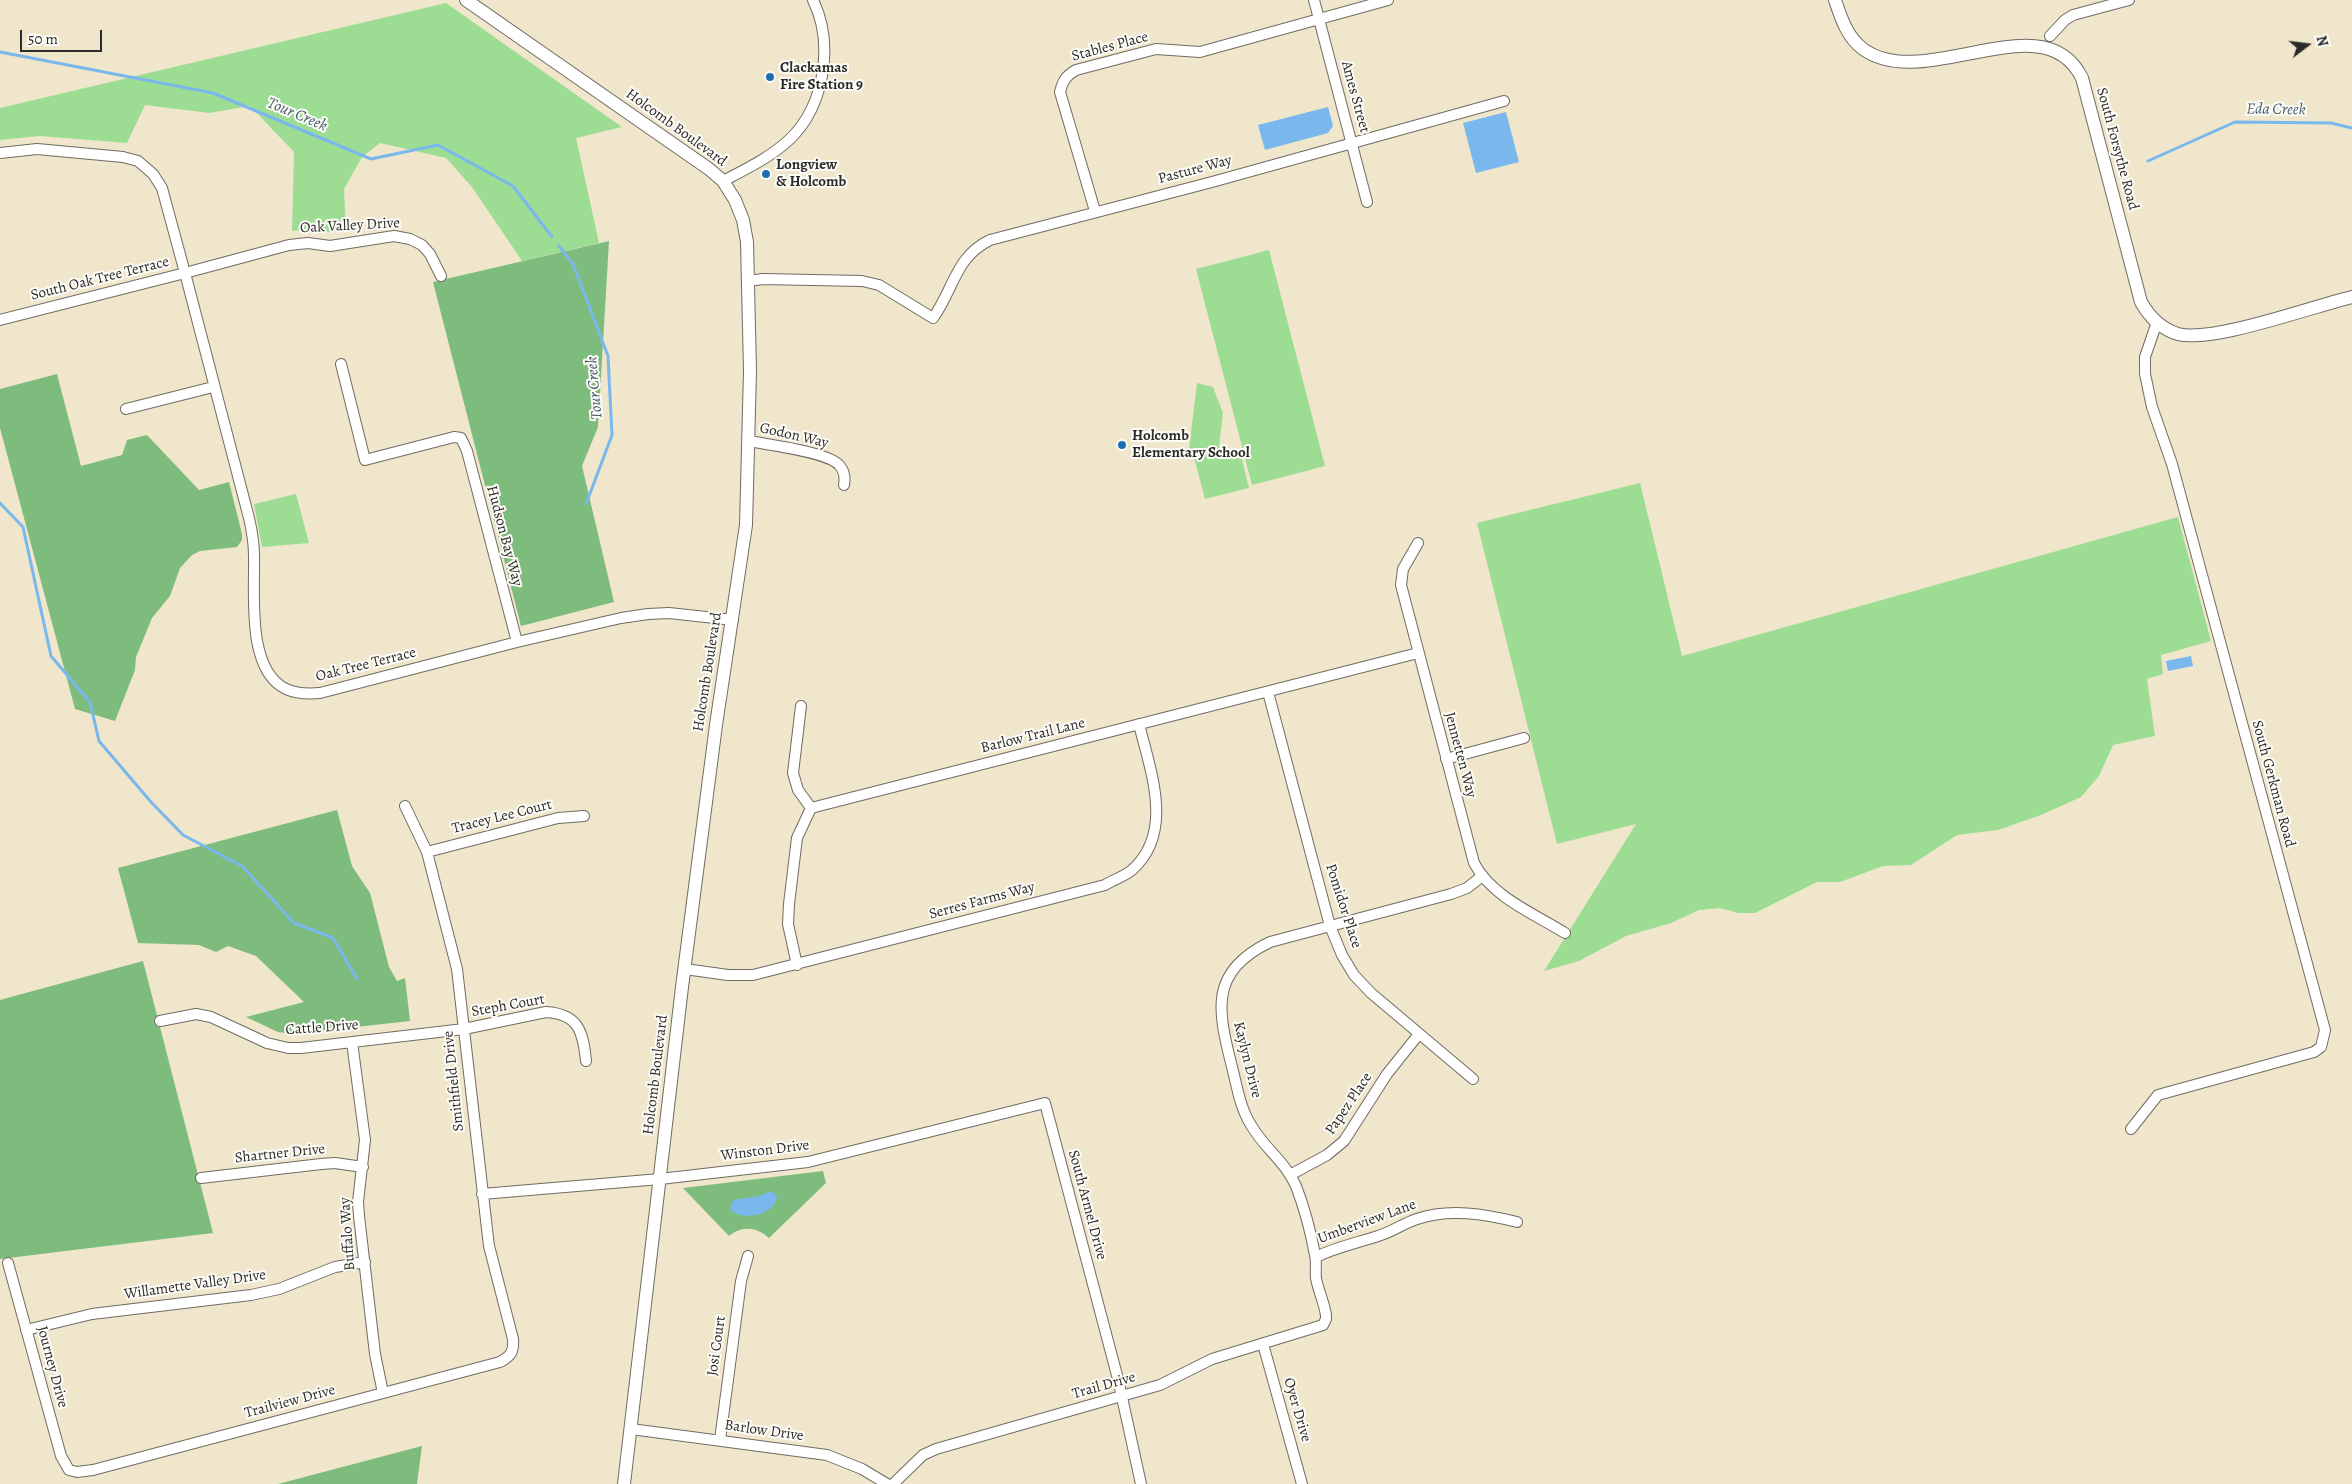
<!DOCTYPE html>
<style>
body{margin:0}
#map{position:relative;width:2352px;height:1484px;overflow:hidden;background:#efe6cb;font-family:Alegreya,serif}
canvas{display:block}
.north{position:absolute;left:2282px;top:20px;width:50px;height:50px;-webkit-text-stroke:4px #fdfcf7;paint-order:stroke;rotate:75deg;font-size:14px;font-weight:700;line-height:20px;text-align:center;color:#2b2b2b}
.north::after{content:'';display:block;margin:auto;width:18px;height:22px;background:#2b2b2b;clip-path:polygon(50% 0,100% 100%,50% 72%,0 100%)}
.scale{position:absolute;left:20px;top:30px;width:82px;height:22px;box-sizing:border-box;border:2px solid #2b2b2b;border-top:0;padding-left:6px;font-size:15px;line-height:18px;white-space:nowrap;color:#2b2b2b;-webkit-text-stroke:4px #fdfcf7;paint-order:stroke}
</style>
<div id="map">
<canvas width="2352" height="1484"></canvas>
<div class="north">N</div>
<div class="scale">50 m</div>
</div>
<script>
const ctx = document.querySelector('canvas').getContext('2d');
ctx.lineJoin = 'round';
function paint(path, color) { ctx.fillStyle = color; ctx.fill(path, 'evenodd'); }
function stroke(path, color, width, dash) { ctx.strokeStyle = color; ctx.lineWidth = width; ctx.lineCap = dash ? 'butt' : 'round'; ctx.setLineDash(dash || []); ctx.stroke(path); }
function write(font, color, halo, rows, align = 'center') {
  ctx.font = font + ' Alegreya,serif'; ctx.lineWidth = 4; ctx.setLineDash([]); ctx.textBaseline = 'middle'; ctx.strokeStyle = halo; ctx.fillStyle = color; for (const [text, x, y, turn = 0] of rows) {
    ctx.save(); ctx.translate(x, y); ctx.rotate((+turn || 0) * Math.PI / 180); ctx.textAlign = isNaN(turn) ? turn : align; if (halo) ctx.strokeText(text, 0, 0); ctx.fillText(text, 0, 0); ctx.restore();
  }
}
paint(new Path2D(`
 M 446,3 L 622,127 L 576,138 L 599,243 L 522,261 L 472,187 L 446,158 L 380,143 L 362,157 L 344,189 L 346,230 C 329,235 310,228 292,231 L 294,152 L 250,106 L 209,113 L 145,105 L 127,143 L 40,136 L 0,140 L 0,108 Z
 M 1269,250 L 1325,466 L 1252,485 L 1196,269 Z
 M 1197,383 L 1213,387 L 1223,413 L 1218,456 L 1240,452 L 1249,488 L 1205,499 L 1193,454 L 1189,449 Z
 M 1640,483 L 1682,656 L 2178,517 L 2211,641 L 2161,655 L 2163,674 L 2147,679 L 2155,736 L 2113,745 L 2099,776 L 2081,797 L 2041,815 L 1998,830 L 1957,835 L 1911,865 L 1883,866 L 1840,882 L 1817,882 L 1755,913 L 1738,913 L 1720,908 L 1699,910 L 1671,923 L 1626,936 L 1579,961 L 1544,971 L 1636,824 L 1557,844 L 1477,523 Z
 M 296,494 L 309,543 L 262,547 L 254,504 Z`), '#9cdd93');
paint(new Path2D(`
 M 609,241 L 598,427 L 582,466 L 614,602 L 521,626 L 433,282 Z
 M 57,374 L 81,466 L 122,455 L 127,440 L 147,435 L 199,490 L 229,482 L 242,534 L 242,540 L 237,547 L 200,551 L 192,555 L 180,568 L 170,596 L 152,618 L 136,657 L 135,670 L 115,721 L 75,709 L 0,428 L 0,389 Z
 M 337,810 L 352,866 L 370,893 L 389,967 L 397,981 L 405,978 L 410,1021 L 293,1034 L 278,1032 L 246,1017 L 304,1002 L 256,956 L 228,946 L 216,952 L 199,945 L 138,943 L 118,868 Z
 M 143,961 L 213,1233 L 0,1259 L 0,1000 Z
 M 823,1171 L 826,1183 L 769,1238 C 757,1227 742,1225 729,1236 L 683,1188 Z
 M 422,1446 L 417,1484 L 278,1484 Z`), '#7dbc7d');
paint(new Path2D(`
 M 1328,107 L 1333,126 L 1328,133 L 1265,150 L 1258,125 Z
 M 1506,112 L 1519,162 L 1476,173 L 1463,123 Z
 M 2191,656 L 2193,666 L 2168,671 L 2166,661 Z
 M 771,1191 L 777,1196 C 776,1215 744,1221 731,1211 L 730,1208 L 733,1200 L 759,1196 Z`), '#7ab7ed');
stroke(new Path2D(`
 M 0,52 L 213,93 L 371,159 L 438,145 L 513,186 L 552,237
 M 2148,161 L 2235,122 L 2331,123 L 2352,128
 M 559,246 L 573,264 L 608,356 L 612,435 L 586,504
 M 0,503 L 23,527 L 51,656 L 90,702 L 99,741 L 151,802 L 183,835 L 242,866 L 294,923 L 333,938 L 357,979`), '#7ab7ed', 3);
const minor = new Path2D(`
 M 1314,0 L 1367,202
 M 2050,36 L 2065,20 L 2073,15 L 2129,0
 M 0,153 L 37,149 L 123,157 L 138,161 L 153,174 L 162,188 L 185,273 L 0,320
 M 723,181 C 746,169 771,157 790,139 C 825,105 834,43 813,0
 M 1095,211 L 1060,92 C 1063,80 1066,76 1076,70 L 1156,49 L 1200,52 L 1388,0
 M 441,276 L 430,254 L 422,245 L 410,239 L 394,236 L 330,246 L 308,243 L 289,245 L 185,273 L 249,518 C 252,531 254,543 254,556 C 255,593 246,670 286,689 C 297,694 309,694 320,693 L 517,642 L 621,618 L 648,614 L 669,613 L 733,620
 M 748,281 L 763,279 L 862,281 L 879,285 L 933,318 C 954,289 955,257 990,240 L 1212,182 L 1504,101
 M 341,364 L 365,460 L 454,437 L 461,438 L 467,451 L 517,642
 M 126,409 L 213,387
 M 749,441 C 769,445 830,452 840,466 C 845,472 845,479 844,485
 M 1418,543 L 1403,569 L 1401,585 L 1474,863 C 1492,897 1533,913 1565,933
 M 1268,692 L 1330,926 L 1342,955 L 1354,975 L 1371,993 L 1473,1079
 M 801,706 L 793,773 L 798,790 L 811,808
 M 1446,759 L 1524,738
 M 427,852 L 558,818 L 584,816
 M 797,965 L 788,924 L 789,904 L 797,838 L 811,808 L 1418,653
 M 685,969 L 728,975 L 753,975 L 1105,885 C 1113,880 1125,876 1132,870 C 1175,832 1150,770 1139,724
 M 160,1021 L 196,1014 L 211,1017 L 267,1043 L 288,1048 L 301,1048 L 464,1029 L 546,1012 C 579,1014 583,1032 586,1061
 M 352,1042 L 365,1140 L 358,1202 L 359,1216 L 375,1354 L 383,1393
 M 2131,1129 L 2158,1095 L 2314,1052 L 2321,1047 L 2325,1030 L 2172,464 L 2152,407 L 2145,374 L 2145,357 L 2157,322
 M 1290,1175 L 1327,1155 L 1344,1141 L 1387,1074 L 1419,1034
 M 201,1178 L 321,1164 L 335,1163 L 363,1167
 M 482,1194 L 660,1179 L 808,1162 L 1045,1103 L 1118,1379 L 1141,1484
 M 1316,1257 C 1336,1247 1357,1243 1378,1236 C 1392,1232 1404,1223 1417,1219 C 1449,1208 1485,1214 1517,1222
 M 8,1263 L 61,1456 L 69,1470 L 77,1472 L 93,1470 L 500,1362 C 511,1356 514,1352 513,1339 L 489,1246 L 457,969 L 427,852 L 405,806
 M 26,1330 L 92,1314 L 251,1295 L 279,1289 L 335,1267 L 365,1262
 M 1263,1344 L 1302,1484
 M 631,1429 L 827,1455 L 862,1469 L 887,1484
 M 720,1440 L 741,1281 L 748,1256
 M 893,1484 L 923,1455 L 936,1449 L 1160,1385 L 1212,1359 L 1323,1325 L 1326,1319 L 1326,1315 C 1324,1302 1318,1290 1316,1278 C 1315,1271 1317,1263 1315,1255 C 1311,1233 1304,1207 1296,1186 C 1285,1161 1263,1147 1251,1125 C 1240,1108 1237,1086 1232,1067 C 1218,1011 1208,972 1270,942 L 1451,894 L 1467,888 L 1481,877`);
const tertiary = new Path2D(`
 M 466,0 L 709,169 L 723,181 L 735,200 L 743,220 L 747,242 L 750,371 L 746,525 L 716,725 L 682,987 L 624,1484
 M 1835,0 C 1841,18 1847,37 1863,49 C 1925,94 2044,0 2082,78 L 2141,302 C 2149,316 2161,329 2178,334 C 2213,343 2313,306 2352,297`);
stroke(minor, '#706c63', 12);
stroke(tertiary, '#706c63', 14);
stroke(minor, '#fff', 10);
stroke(tertiary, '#fff', 12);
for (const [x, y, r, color] of [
 [770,77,5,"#1f6fb2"],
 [766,174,5,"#1f6fb2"],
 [1122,445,5,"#1f6fb2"]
]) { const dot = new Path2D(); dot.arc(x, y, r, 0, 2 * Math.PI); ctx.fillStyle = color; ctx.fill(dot); stroke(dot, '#fdfcf7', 2); }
write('15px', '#2b2b2b', '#fdfcf7', [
 ["Stables Place",1110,47,-15],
 ["Ames Street",1355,97,75],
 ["Holcomb Boulevard",676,128,36],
 ["South Forsythe Road",2117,149,75],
 ["Pasture Way",1195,170,-15],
 ["Oak Valley Drive",350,226,-3],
 ["South Oak Tree Terrace",100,279,-14],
 ["Godon Way",794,436,13],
 ["Hudson Bay Way",504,536,75],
 ["Oak Tree Terrace",366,665,-14],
 ["Holcomb Boulevard",708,672,-81],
 ["Barlow Trail Lane",1033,736,-14],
 ["Jennetten Way",1460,755,75],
 ["South Gerkman Road",2273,784,75],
 ["Tracey Lee Court",502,817,-14],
 ["Serres Farms Way",982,901,-15],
 ["Pomidor Place",1343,906,72],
 ["Steph Court",508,1006,-10],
 ["Cattle Drive",322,1028,-4],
 ["Kaylyn Drive",1247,1060,76],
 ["Holcomb Boulevard",656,1075,-83],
 ["Smithfield Drive",454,1081,-96],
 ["Papez Place",1349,1104,-56],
 ["Winston Drive",765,1151,-7],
 ["Shartner Drive",280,1154,-6],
 ["South Armel Drive",1087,1205,75],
 ["Umberview Lane",1367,1222,-20],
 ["Buffalo Way",348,1234,-94],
 ["Willamette Valley Drive",195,1285,-8],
 ["Josi Court",717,1346,-82],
 ["Journey Drive",52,1367,75],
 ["Trail Drive",1104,1386,-16],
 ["Trailview Drive",290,1402,-15],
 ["Oyer Drive",1297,1410,74],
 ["Barlow Drive",764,1431,8]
]);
write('bold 15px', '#2b2b2b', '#fdfcf7', [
 ["Clackamas",780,68],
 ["Fire Station 9",780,85],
 ["Longview",776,165],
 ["& Holcomb",776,182],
 ["Holcomb",1132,436],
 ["Elementary School",1132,453]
], 'left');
write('italic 16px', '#475c6f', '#fdfcf7', [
 ["Eda Creek",2276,110,1],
 ["Tour Creek",297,115,23],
 ["Tour Creek",595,388,-95]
]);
</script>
